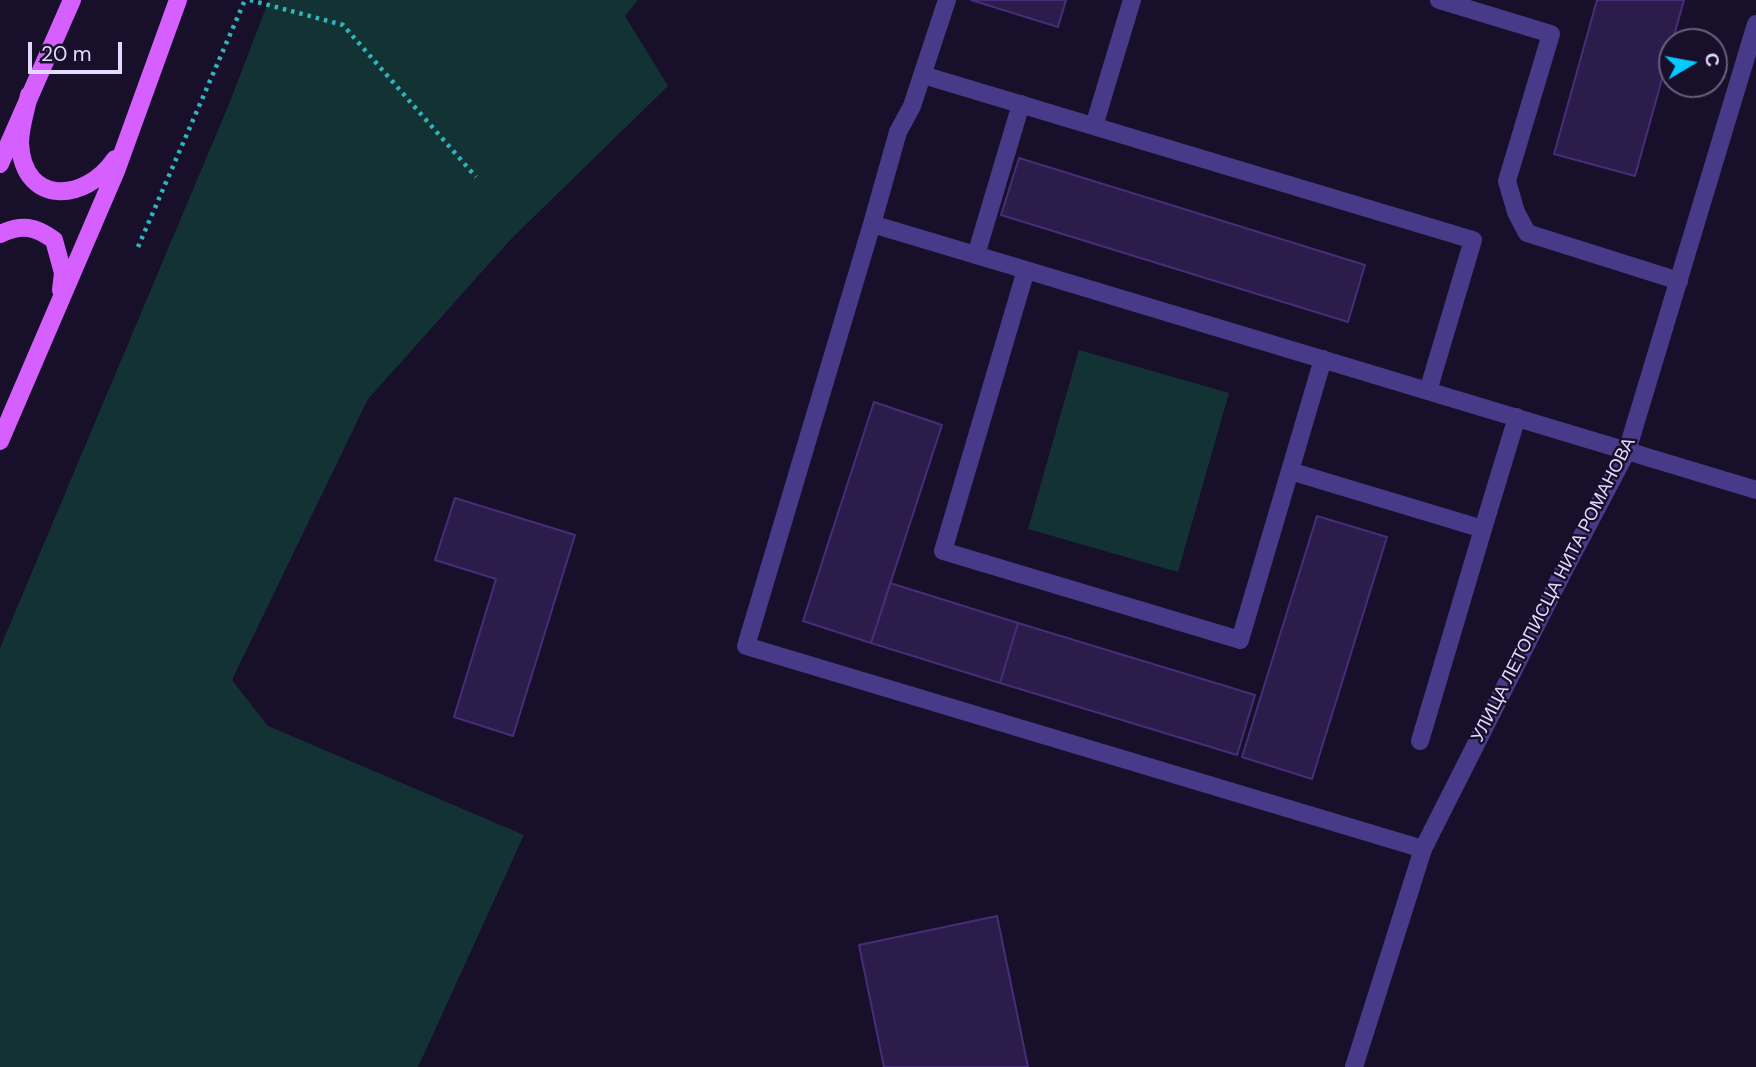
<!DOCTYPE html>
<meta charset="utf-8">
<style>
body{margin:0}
#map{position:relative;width:1756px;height:1067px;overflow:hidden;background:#18102a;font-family:"DM Sans",sans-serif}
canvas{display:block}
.north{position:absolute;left:1658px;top:28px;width:70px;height:70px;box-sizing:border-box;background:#18102a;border:2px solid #69607f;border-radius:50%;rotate:80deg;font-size:19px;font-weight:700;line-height:28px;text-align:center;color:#e2d9ff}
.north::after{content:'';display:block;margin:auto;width:24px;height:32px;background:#05c9ff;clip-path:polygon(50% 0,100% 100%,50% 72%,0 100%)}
.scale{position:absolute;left:28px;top:42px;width:94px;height:32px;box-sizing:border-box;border:4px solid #e2d9ff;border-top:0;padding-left:9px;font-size:21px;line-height:24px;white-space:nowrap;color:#e2d9ff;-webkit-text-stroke:5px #18102a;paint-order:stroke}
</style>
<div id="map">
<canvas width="1756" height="1067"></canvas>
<div class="north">С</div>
<div class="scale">20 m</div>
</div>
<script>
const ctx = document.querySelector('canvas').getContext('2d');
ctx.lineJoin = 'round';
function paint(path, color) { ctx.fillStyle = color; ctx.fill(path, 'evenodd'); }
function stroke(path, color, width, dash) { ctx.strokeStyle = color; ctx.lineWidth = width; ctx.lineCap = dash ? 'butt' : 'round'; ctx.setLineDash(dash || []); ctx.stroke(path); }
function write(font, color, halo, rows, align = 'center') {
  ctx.font = font + ' "DM Sans",sans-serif'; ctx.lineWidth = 5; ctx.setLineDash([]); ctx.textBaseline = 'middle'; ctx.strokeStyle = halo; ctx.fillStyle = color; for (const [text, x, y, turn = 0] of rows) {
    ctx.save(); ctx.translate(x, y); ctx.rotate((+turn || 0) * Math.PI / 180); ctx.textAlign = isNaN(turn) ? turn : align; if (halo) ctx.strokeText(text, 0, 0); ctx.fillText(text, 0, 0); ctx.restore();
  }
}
paint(new Path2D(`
 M 269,0 L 638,0 L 625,16 L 668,86 L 512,238 L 368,399 L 232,680 L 268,726 L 524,835 L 418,1067 L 0,1067 L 0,648 L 229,104 Z
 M 1079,350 L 1229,393 L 1178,572 L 1028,529 Z`), '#133234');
const building = new Path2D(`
 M 971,0 L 1066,0 L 1058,27 Z
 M 1597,0 L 1684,0 L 1635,176 L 1554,154 Z
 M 1019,158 L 1365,265 L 1348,322 L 1001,215 Z
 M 874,402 L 942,425 L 871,643 L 803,621 Z
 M 455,498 L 575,535 L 513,736 L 454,717 L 496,579 L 435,560 Z
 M 1317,516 L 1387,537 L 1312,779 L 1242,757 Z
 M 890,583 L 1018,623 L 1000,683 L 871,643 Z
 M 1018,623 L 1255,695 L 1237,755 L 1000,683 Z
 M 997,916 L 1028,1067 L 884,1067 L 859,945 Z`);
paint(building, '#2b1c4b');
stroke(building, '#452e77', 2);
stroke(new Path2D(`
 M 250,0 L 343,25 L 476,177
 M 138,247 L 245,0`), '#2fb6bd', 4.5, [3.5, 5]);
stroke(new Path2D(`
 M 1439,0 L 1551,34 L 1507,181 L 1516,212 L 1527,233 L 1679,281
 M 923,75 L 1473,240 L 1428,391
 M 1094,126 L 1132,0
 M 872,224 L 898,132 L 912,106 L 947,0
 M 976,255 L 1021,104
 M 1026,270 L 1756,490
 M 1323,359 L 1240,640 L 943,551 L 1026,270 L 872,224 L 746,646 L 1423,849
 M 1290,471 L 1483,529 L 1420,741
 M 1483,529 L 1517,417`), '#473b89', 18);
stroke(new Path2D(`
 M 1354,1067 L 1423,849 L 1561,576 L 1627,451 L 1756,24`), '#473b89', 18);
stroke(new Path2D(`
 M 29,95 C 26,110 20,128 20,143 C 23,206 85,203 115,159
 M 0,164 L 72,0
 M 0,234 C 22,224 35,226 54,240 L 63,273 L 61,290
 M 0,441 L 116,171 L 178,0`), '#d660ff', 18);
write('18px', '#e2d9ff', '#18102a', [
 ["УЛИЦА ЛЕТОПИСЦА НИТА РОМАНОВА",1554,590,-63]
]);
</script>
